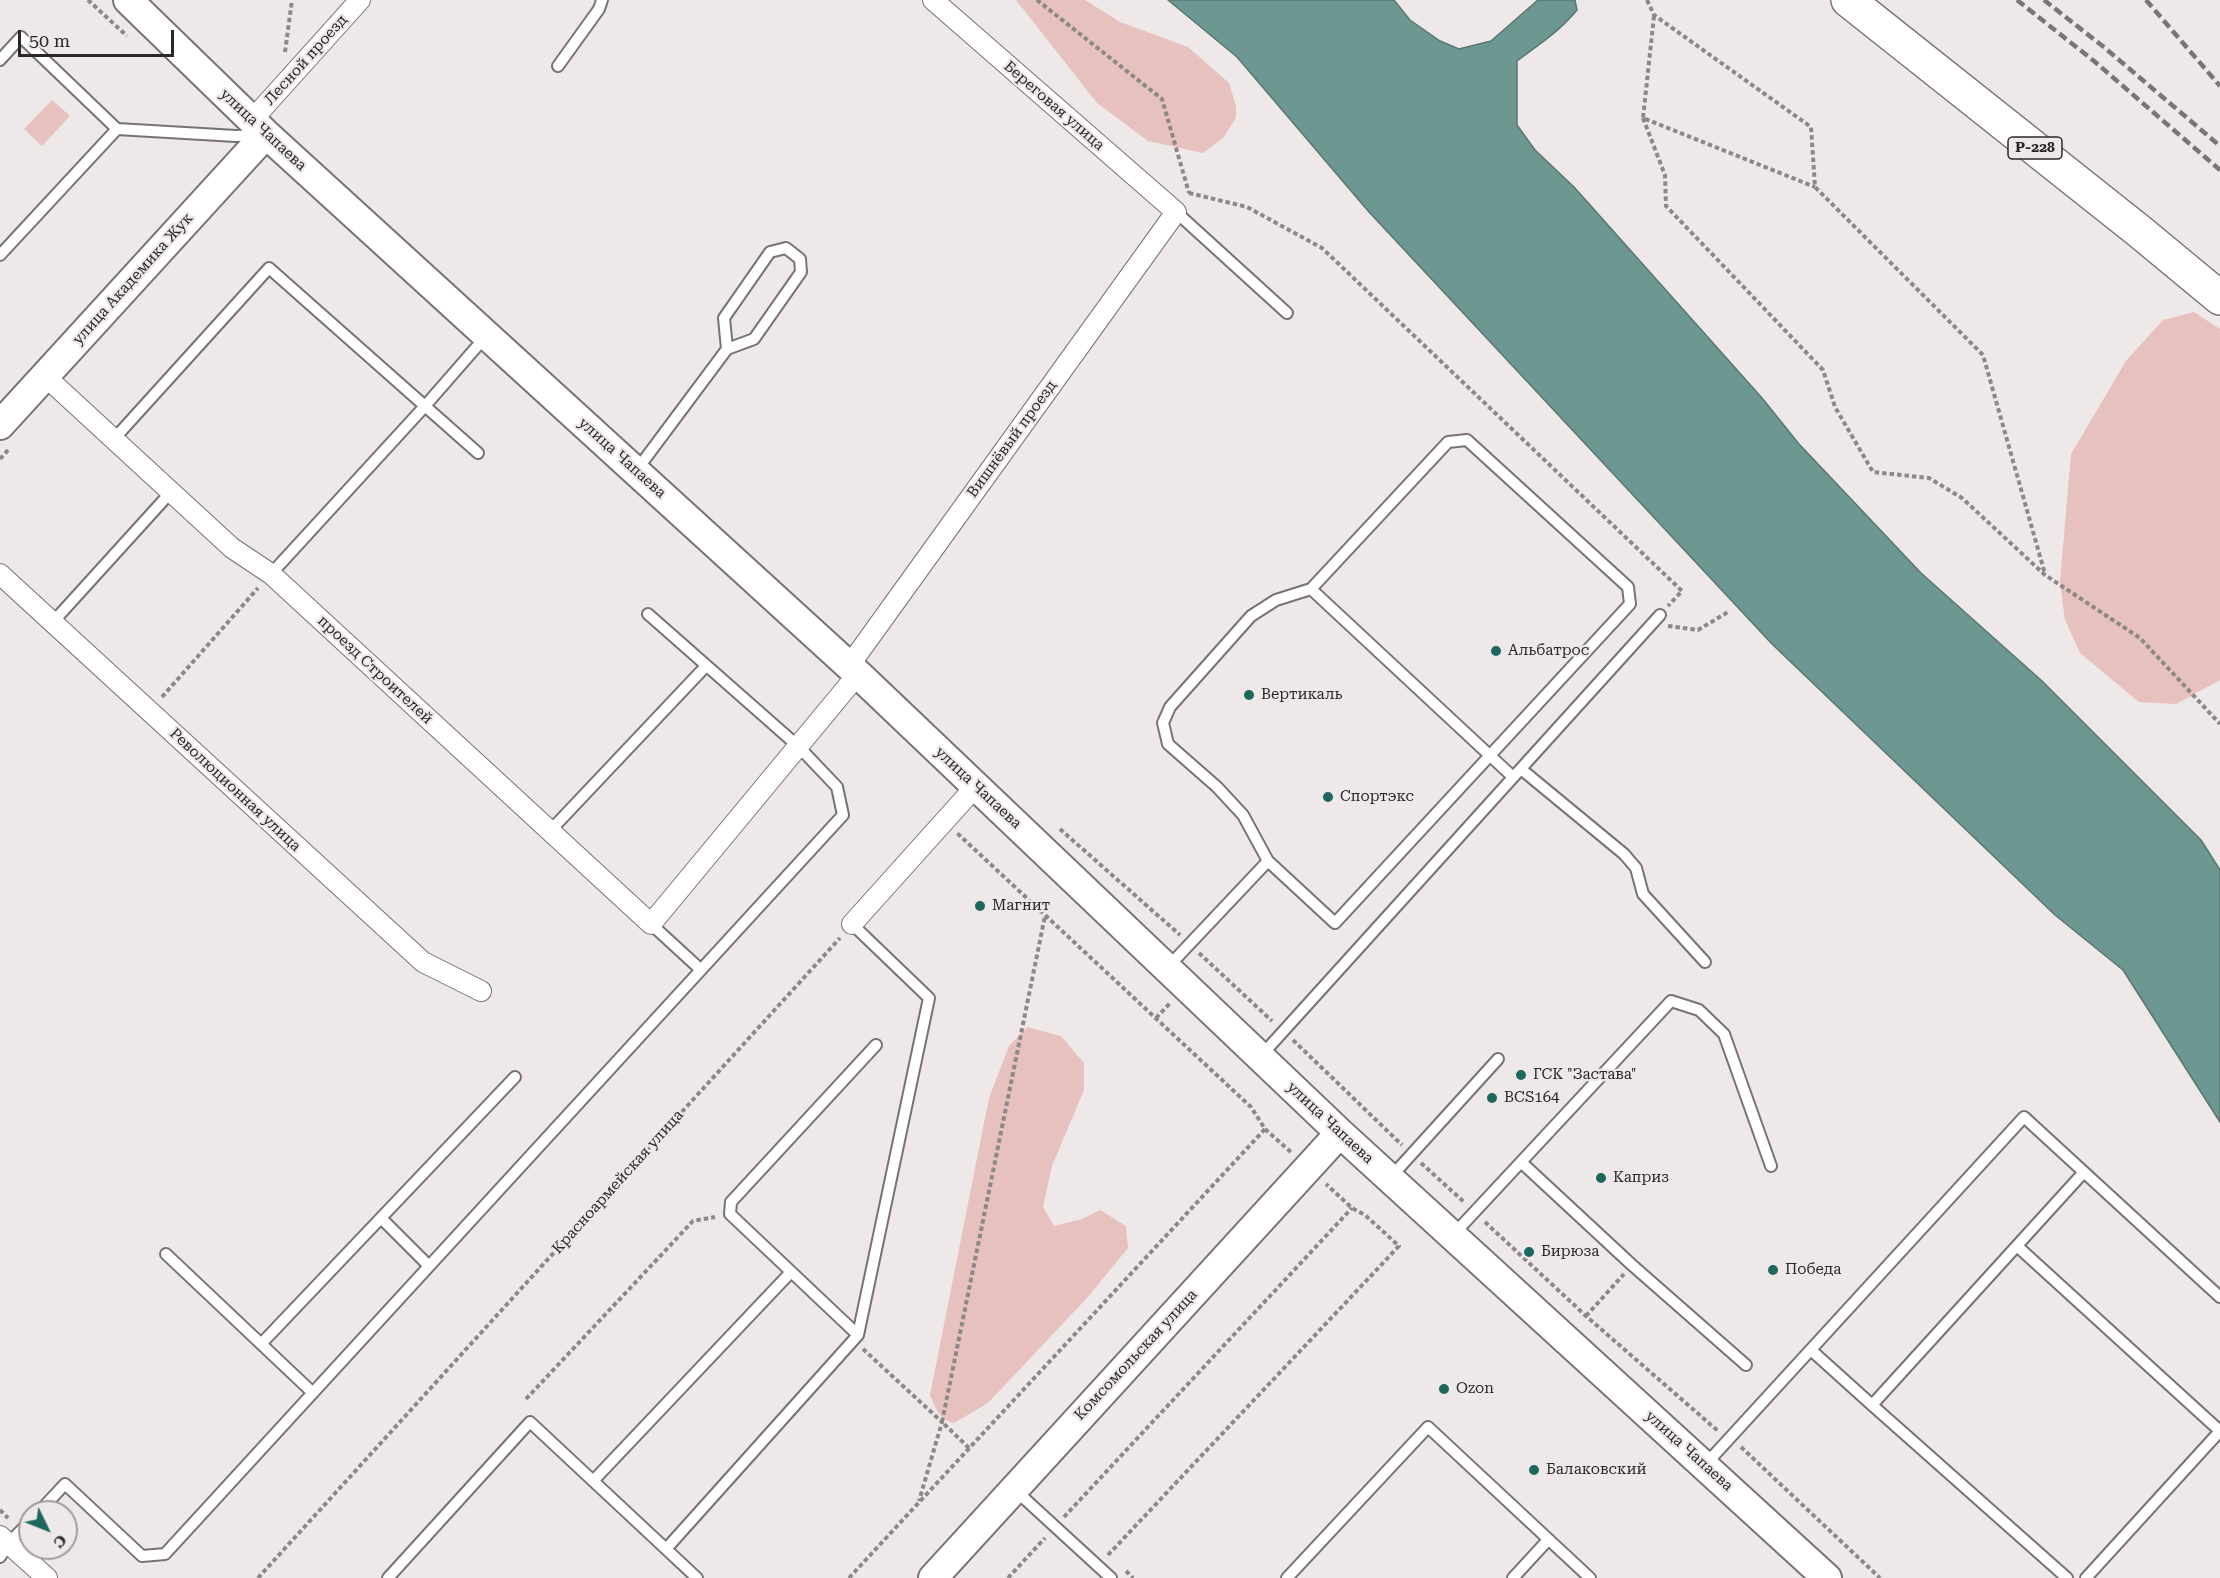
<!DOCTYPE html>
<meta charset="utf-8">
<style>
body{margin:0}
#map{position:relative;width:2220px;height:1578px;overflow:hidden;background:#efe8e8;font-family:"Roboto Serif",serif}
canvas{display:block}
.north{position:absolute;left:18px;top:1500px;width:60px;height:60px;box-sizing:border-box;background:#efe8e8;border:2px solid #a09b9b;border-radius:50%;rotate:133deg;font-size:16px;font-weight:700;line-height:24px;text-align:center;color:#2a2827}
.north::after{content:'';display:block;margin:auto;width:21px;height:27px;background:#1d675e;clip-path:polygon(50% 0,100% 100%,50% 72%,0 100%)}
.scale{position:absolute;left:18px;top:30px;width:156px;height:27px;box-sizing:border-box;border:3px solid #2a2827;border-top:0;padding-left:8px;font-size:18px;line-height:21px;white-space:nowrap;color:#2a2827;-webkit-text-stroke:4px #efe8e8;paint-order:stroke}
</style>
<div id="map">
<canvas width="2220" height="1578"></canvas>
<div class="north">С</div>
<div class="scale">50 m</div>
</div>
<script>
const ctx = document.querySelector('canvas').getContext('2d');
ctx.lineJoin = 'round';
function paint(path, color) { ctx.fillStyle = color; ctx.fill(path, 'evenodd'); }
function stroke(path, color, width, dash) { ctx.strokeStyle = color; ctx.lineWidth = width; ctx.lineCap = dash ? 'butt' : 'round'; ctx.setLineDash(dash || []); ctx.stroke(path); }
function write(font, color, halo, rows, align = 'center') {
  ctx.font = font + ' "Roboto Serif",serif'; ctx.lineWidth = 4.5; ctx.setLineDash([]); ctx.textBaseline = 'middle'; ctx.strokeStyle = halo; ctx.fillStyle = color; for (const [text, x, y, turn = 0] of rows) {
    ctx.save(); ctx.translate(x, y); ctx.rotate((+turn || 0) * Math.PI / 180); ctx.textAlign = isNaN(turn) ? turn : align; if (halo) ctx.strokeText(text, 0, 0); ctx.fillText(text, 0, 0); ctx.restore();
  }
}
paint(new Path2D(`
 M 1016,0 L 1085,0 L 1120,22 L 1188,47 L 1229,83 L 1236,106 L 1236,118 L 1223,138 L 1203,153 L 1148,141 L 1097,103 Z
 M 52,100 L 70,116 L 42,146 L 24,129 Z
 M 2194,312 L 2220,329 L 2220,680 L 2176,704 L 2139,702 L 2080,653 L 2065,620 L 2060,582 L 2071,454 L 2126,361 L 2163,320 Z
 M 1027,1027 L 1061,1036 L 1084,1063 L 1084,1090 L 1052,1166 L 1043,1207 L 1054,1226 L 1082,1219 L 1100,1210 L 1126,1226 L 1128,1248 L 1086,1299 L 988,1403 L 954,1423 C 939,1419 936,1409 930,1395 L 989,1098 L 1009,1046 Z`), '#e6c1be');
const water = new Path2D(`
 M 1168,0 L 1394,0 L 1410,20 L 1440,41 L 1459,49 L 1491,41 L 1538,0 L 1575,0 L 1577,10 C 1560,31 1538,45 1517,61 L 1517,125 L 1535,150 L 1574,187 L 1762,398 L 1799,444 L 1921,573 L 2042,681 L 2201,840 L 2220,870 L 2220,1122 L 2123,970 L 2055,915 L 1772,644 L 1369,212 L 1237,57 Z`);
paint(water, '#6d9891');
stroke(water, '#597671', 1.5);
const lane = new Path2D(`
 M 0,60 L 21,37 L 117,129 L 236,136 L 257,135
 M 558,66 L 599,9 L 602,0
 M 1176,212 L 1287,313
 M 0,255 L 117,129
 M 114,439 L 269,268 L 478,453
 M 1467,440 L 1628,587 L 1630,604 L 1335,923 L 1268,861 L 1243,815 L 1217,787 L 1168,744 L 1163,723 L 1170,707 L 1251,616 L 1276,600 L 1311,589 L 1448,442 Z
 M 636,471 L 727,349 L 754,339 L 801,272 L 800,259 L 786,248 L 770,252 L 724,318 L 727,349
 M 271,574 L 425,406 L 487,335
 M 1311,589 L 1513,777
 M 53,622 L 171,492
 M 1521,769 L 1624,854 L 1636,868 L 1643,894 L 1705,962
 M 550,831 L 706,666
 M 651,924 L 700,969
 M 1167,968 L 1268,861
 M 1260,1057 L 1660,615
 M 1521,1162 L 1671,1001 L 1699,1010 L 1724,1034 L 1771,1166
 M 1390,1178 L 1498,1059
 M 381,1218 L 429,1266
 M 1453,1235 L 1521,1162 L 1632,1265 L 1746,1365
 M 2017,1246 L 2220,1431 L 2086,1578
 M 166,1254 L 313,1393
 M 858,1335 L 730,1214 L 731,1202 L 876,1045
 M 261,1344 L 515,1077
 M 1811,1350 L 1872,1405 L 2084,1172
 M 1872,1405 L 2067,1578
 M 1705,1465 L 2024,1117 L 2220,1297
 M 593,1481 L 791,1272
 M 1014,1489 L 1111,1578
 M 39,1512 L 65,1484 L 142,1556 L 165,1554 L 843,815 L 837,787 L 799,747 L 648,614
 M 0,1557 L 9,1543 L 30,1521
 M 388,1578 L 530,1422 L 666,1549
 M 697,1578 L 666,1549 L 858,1335 L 929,998 L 852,924
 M 1287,1578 L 1428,1427 L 1590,1578
 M 1513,1578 L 1548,1540`);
const street = new Path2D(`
 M 252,120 L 360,0
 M 45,376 L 232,548 L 271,574 L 651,924 L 858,674
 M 0,574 L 423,962 L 481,991
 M 849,666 L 1176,212 L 933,0
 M 852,924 L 976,786
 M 0,1536 L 47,1578`);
const secondary = new Path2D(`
 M 128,0 L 266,134 L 858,674 L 1340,1133 L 1827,1578
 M 0,425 L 266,134
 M 933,1578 L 1340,1133`);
const highway = new Path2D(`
 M 1848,0 L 2139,231 L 2220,298`);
stroke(lane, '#797272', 14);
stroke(street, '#797272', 22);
stroke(secondary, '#797272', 32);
stroke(highway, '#797272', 36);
stroke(new Path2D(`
 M 88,0 L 127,36
 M 1037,0 L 1162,99 L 1189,193
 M 1647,0 L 1654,15 L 1811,127 L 1815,187 L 1983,355 L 2045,574
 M 1654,16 L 1643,118 L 1815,187
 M 285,52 L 292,0
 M 1643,118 L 1665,175 L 1666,206 L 1823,370 L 1835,407 L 1873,472 L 1929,478 L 1962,498 L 2045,575 L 2140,638 L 2220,724
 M 1189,193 L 1247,207 L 1322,248 L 1682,591 L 1668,606
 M 0,459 L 10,448
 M 1668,626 L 1698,630 L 1728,612
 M 162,697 L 258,588
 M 1060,829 L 1180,935
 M 1199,953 L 1272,1021
 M 1156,1018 L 1171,1002
 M 1293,1040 L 1402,1145
 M 1265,1129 L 1292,1153
 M 1421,1163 L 1464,1202
 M 1485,1222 L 1586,1316 L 1718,1431
 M 1586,1316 L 1624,1274
 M 863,1349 L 942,1422 L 919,1501
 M 526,1399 L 693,1221 L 715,1217
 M 1741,1447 L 1880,1578
 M 969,1448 L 942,1422 L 1045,916
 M 0,1510 L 8,1518
 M 1064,1517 L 1352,1208
 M 1108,1555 L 1399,1246 L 1365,1215 L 1352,1208 L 1326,1184
 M 1126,1571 L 1133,1578
 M 258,1578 L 840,938
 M 849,1578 L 1265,1129 L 1251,1107 L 957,833
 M 1008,1578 L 1045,1538`), '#8c8887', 4, [4.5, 3]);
stroke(lane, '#fff', 10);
stroke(street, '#fff', 20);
stroke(secondary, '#fff', 28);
stroke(highway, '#fff', 33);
stroke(new Path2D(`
 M 2017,0 L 2094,61 L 2220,170
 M 2044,0 L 2105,48 L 2220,146
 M 2146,0 L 2220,86`), '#797575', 4.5, [9, 4.5]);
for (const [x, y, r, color] of [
 [1496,651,6,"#1d675e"],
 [1249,695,6,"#1d675e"],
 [1328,797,6,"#1d675e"],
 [980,906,6,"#1d675e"],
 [1521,1075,6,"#1d675e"],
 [1492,1098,6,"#1d675e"],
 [1601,1178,6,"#1d675e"],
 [1529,1252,6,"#1d675e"],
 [1773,1270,6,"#1d675e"],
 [1444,1389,6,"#1d675e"],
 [1534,1470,6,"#1d675e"]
]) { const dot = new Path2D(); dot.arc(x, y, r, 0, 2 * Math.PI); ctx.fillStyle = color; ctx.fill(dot); stroke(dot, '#efe8e8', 2); }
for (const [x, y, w] of [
 [2035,148,54]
]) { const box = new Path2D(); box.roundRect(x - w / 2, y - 11, w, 22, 4.5); ctx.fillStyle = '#efe8e8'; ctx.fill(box); stroke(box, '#2a2827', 1.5); }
write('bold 14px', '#2a2827', null, [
 ["Р-228",2035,148]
]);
write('15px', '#2a2827', '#efe8e8', [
 ["Лесной проезд",306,60,-48],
 ["Береговая улица",1054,106,41],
 ["улица Чапаева",263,130,43],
 ["улица Академика Жук",133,279,-48],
 ["Вишнёвый проезд",1012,439,-54],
 ["улица Чапаева",622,458,42],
 ["проезд Строителей",375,670,43],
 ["улица Чапаева",978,788,43],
 ["Революционная улица",235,790,43],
 ["улица Чапаева",1330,1123,43],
 ["Красноармейская улица",618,1182,-48],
 ["Комсомольская улица",1136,1355,-47],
 ["улица Чапаева",1689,1451,42]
]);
write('15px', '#2a2827', '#efe8e8', [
 ["Альбатрос",1508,651],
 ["Вертикаль",1261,695],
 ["Спортэкс",1340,797],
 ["Магнит",992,906],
 ["ГСК \"Застава\"",1533,1075],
 ["BCS164",1504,1098],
 ["Каприз",1613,1178],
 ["Бирюза",1541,1252],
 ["Победа",1785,1270],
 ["Ozon",1456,1389],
 ["Балаковский",1546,1470]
], 'left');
</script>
